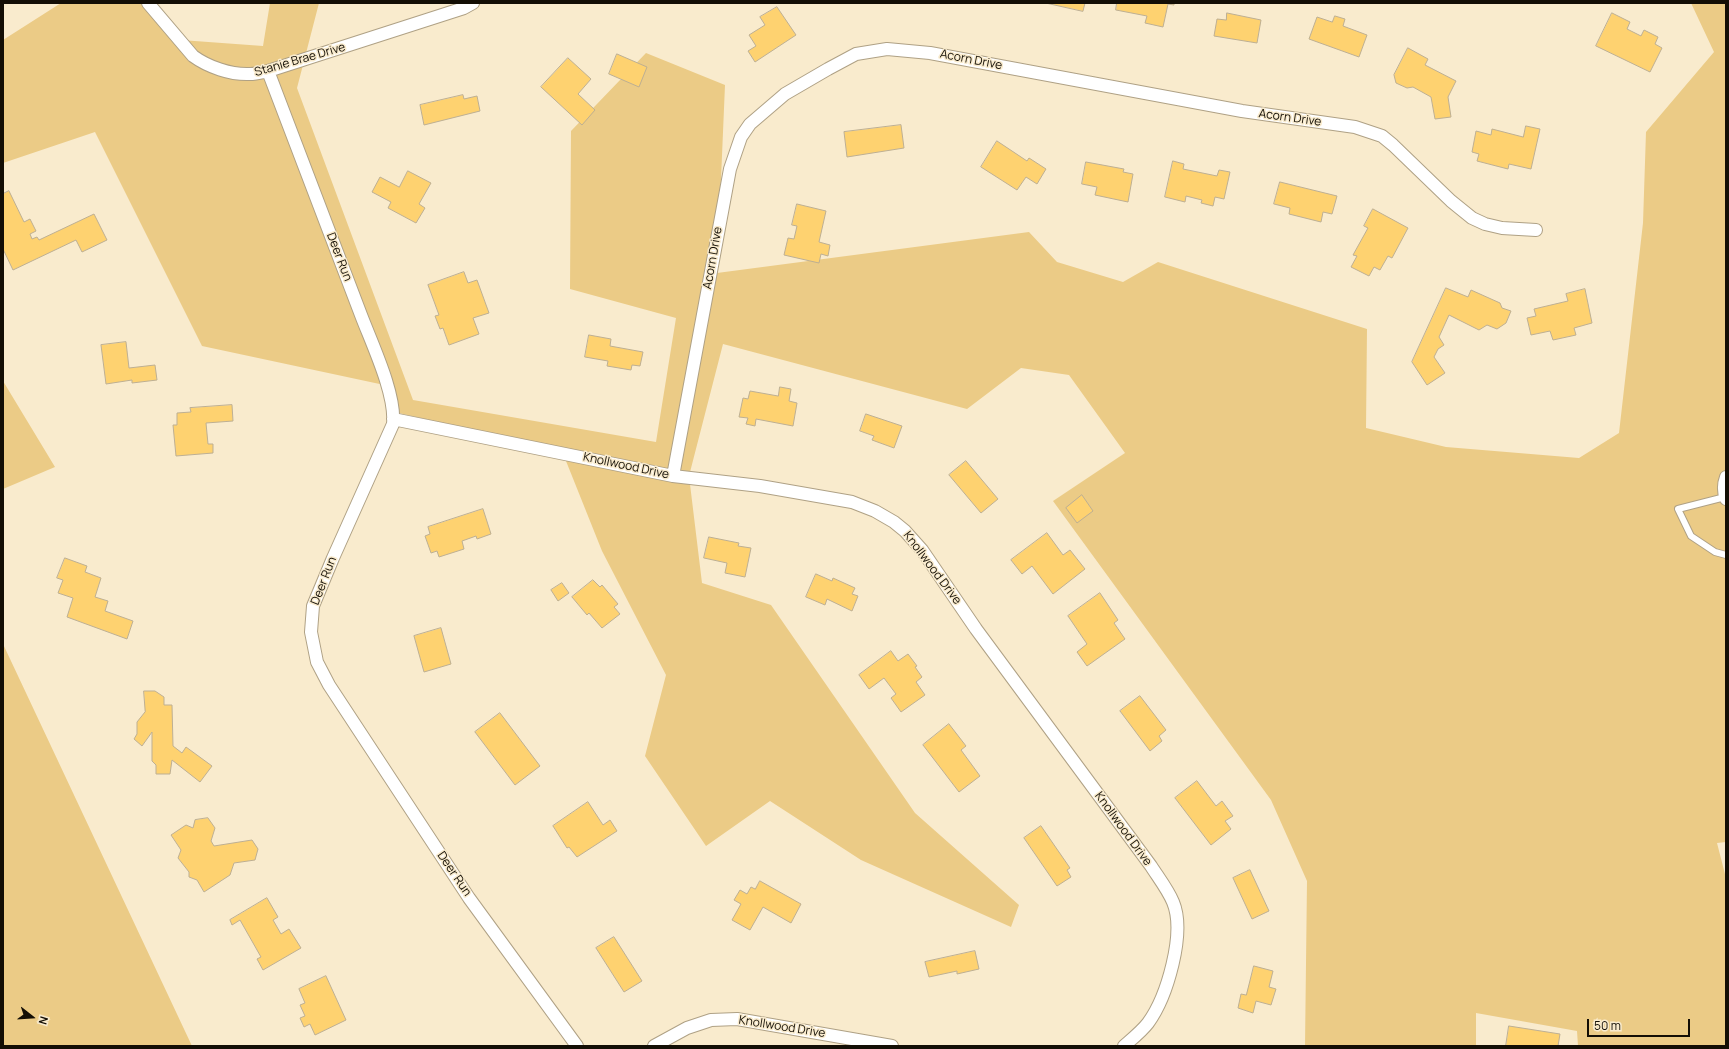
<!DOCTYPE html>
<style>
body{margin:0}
#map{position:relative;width:1729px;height:1049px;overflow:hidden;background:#f9ebcd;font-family:Manrope,sans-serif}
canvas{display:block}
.frame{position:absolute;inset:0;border:4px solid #130e05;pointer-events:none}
.north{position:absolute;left:12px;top:997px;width:40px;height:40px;-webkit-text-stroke:3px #f9ebcd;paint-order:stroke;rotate:107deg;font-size:11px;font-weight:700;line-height:16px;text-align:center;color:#130e05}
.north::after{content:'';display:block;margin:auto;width:14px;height:18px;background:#130e05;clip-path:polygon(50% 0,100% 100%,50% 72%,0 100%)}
.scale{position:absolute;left:1587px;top:1019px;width:103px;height:18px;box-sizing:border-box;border:2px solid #130e05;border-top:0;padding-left:5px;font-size:12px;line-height:14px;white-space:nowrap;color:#130e05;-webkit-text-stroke:3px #f9ebcd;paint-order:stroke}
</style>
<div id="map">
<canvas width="1729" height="1049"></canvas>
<div class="frame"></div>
<div class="north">N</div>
<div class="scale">50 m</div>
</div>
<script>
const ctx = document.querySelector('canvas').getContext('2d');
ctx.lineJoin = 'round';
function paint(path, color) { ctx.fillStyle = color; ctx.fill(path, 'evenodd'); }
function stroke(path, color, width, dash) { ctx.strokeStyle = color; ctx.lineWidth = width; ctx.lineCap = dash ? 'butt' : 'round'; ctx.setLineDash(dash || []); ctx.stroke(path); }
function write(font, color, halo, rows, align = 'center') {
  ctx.font = font + ' Manrope,sans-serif'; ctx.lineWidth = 3; ctx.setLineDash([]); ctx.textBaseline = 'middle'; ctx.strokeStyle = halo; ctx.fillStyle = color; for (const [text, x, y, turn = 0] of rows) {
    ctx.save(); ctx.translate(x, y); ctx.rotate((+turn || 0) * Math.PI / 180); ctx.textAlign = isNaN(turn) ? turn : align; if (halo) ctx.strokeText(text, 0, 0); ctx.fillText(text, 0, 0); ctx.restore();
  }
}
paint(new Path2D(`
 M 61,3 L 145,3 L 181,40 L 263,46 L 270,3 L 319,3 L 297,88 L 413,400 L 656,442 L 676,318 L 570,289 L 571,131 L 646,53 L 725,85 L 717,273 L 1029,232 L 1057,262 L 1123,282 L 1158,262 L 1367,329 L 1366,428 L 1446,447 L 1579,458 L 1619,433 L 1643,223 L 1646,132 L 1714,52 L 1691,3 L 1726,3 L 1726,842 L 1717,843 L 1726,878 L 1726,1046 L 1578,1046 L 1577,1031 L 1476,1013 L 1476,1046 L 1305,1046 L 1307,881 L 1271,800 L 1053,501 L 1125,453 L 1069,375 L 1021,368 L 967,409 L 723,344 L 689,476 L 702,583 L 771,605 L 915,813 L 1019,905 L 1011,927 L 861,860 L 770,801 L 706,846 L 645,756 L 666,675 L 602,551 L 562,451 L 399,413 L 389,386 L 202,346 L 95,132 L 3,163 L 3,40 Z
 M 3,381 L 55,467 L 3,489 Z
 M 3,644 L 192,1046 L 3,1046 Z`), '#ebcb86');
const building = new Path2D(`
 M 1046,3 L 1085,3 L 1083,11 Z
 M 1117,3 L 1174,3 L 1174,5 L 1168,4 L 1163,27 L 1145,23 L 1147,16 L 1116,10 Z
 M 777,7 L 796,35 L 755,62 L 748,51 L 756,46 L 749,35 L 765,25 L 760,17 Z
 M 1227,13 L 1261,20 L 1257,43 L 1214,36 L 1217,19 L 1226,20 Z
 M 1612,13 L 1630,22 L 1627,29 L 1641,36 L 1644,30 L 1658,37 L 1655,44 L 1662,48 L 1650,72 L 1596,46 Z
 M 1335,16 L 1345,19 L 1343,26 L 1367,35 L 1359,57 L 1309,39 L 1317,17 L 1332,22 Z
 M 1408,48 L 1428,59 L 1425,65 L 1456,81 L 1448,97 L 1451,117 L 1435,119 L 1431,97 L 1413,87 L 1407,88 L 1396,83 L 1394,75 Z
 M 617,54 L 647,67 L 639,87 L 609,74 Z
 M 568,58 L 591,79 L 578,94 L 595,110 L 582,125 L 541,87 Z
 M 463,95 L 464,99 L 477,96 L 480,111 L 424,125 L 420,105 Z
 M 901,125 L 904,148 L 847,157 L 844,132 Z
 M 1526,126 L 1540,129 L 1531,169 L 1509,164 L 1508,169 L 1477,161 L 1479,154 L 1472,152 L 1476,131 L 1491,135 L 1492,129 L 1523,137 Z
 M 997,141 L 1027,161 L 1029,158 L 1046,169 L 1037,184 L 1026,177 L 1017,190 L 981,167 Z
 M 1173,161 L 1184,164 L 1183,169 L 1217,176 L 1219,170 L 1230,172 L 1224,199 L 1215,197 L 1213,206 L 1201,203 L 1202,200 L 1186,196 L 1185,202 L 1165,197 Z
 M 1086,162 L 1124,169 L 1123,172 L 1133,174 L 1128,202 L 1095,195 L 1097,187 L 1082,184 Z
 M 408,171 L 431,183 L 419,204 L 425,208 L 416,223 L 388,208 L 391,202 L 372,192 L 380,177 L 399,187 Z
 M 1280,182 L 1337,196 L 1332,214 L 1323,212 L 1321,222 L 1289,214 L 1290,208 L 1274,204 Z
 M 9,191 L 24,222 L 30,219 L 36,231 L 30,234 L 32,239 L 37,237 L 39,240 L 94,214 L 107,240 L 82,252 L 76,240 L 13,270 L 3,249 L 3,194 Z
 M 797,204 L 826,211 L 819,242 L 830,245 L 828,256 L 821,254 L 819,263 L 784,255 L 788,238 L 794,239 L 797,226 L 792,225 Z
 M 1373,209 L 1408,228 L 1392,258 L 1388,256 L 1380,270 L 1374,267 L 1369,276 L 1351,267 L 1357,256 L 1353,255 L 1368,228 L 1364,226 Z
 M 464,272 L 468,283 L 477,280 L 489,313 L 473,318 L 479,334 L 449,345 L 443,328 L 440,329 L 435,316 L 439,315 L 428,285 Z
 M 1446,288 L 1468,297 L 1471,290 L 1500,303 L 1502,308 L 1511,311 L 1506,323 L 1497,329 L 1487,325 L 1479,330 L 1449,315 L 1439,337 L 1444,345 L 1438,349 L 1434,357 L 1445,373 L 1427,385 L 1412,362 Z
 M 1585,289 L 1592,323 L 1574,328 L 1576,335 L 1553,340 L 1550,331 L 1531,335 L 1527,318 L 1536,316 L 1534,309 L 1568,301 L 1566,294 Z
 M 589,335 L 611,339 L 610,346 L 643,352 L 640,366 L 632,365 L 631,370 L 607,366 L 608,361 L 585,357 Z
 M 126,342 L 129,368 L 155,365 L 157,380 L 132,383 L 132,380 L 106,384 L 101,345 Z
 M 780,387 L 791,389 L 789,401 L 797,403 L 793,426 L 756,419 L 755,426 L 746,424 L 748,418 L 739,417 L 743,398 L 748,399 L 750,391 L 778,396 Z
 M 232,405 L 233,421 L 206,423 L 208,444 L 213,444 L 213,453 L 176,456 L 173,425 L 177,425 L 177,413 L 191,412 L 190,408 Z
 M 866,414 L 902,426 L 894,448 L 872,440 L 874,436 L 860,431 Z
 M 966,461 L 998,499 L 981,513 L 949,475 Z
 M 1082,495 L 1093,511 L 1077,523 L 1066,508 Z
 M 483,509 L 491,534 L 477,539 L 476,536 L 462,541 L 464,549 L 439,557 L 437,551 L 431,553 L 425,536 L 430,534 L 428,527 Z
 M 1047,533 L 1063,555 L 1070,550 L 1085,569 L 1053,594 L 1032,566 L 1022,574 L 1011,560 Z
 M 709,537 L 739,543 L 738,546 L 751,548 L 745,577 L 725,573 L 727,563 L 704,558 Z
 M 65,558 L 87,566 L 85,572 L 101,578 L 95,597 L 108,601 L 105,611 L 133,621 L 127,639 L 67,617 L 73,598 L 58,593 L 63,580 L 57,578 Z
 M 816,574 L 832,581 L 833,578 L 855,588 L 852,594 L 858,596 L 852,611 L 827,599 L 825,605 L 806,597 Z
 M 593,580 L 600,587 L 602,585 L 618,604 L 614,607 L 620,614 L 602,628 L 589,613 L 587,615 L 572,597 Z
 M 562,583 L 569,593 L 558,601 L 551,590 Z
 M 1100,593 L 1118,620 L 1114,623 L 1125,639 L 1087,666 L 1077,652 L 1087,644 L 1068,616 Z
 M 441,628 L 451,664 L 424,672 L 414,636 Z
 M 891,651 L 898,661 L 908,654 L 917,666 L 915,667 L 922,677 L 916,682 L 925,695 L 901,712 L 891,698 L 896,694 L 884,678 L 869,689 L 859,675 Z
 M 144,691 L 155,691 L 164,697 L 164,705 L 172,705 L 173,746 L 182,753 L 186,747 L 212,766 L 200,782 L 172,760 L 170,774 L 156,774 L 156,765 L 152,761 L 152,732 L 142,746 L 134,739 L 137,734 L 137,722 L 145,712 Z
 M 1140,696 L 1166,730 L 1159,736 L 1162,741 L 1150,751 L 1120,711 Z
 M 500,713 L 540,766 L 515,785 L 475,732 Z
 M 949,724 L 966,746 L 961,750 L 980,776 L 959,792 L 923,745 Z
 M 1197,781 L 1216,806 L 1222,801 L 1233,816 L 1225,821 L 1231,829 L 1211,845 L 1175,798 Z
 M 588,802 L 603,825 L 610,820 L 617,831 L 577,857 L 569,847 L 567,848 L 553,826 Z
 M 208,818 L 215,828 L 211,841 L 214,846 L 252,840 L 258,849 L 255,860 L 234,863 L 230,875 L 204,892 L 197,880 L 189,877 L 189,872 L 178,858 L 181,850 L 171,835 L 186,825 L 193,828 L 195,820 Z
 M 1041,826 L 1070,868 L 1067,870 L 1071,877 L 1057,886 L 1024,838 Z
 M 1250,870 L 1269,911 L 1252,919 L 1233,878 Z
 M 760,881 L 801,904 L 791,923 L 763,907 L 750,930 L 732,920 L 741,904 L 734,900 L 740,890 L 747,894 L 751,887 L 755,889 Z
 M 267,898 L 278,917 L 273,920 L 281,934 L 289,929 L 301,948 L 263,970 L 257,959 L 261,957 L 240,920 L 232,925 L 230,920 Z
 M 614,937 L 642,981 L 624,992 L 596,948 Z
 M 975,951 L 979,969 L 957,974 L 957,971 L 929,977 L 925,962 Z
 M 1254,966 L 1273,971 L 1269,987 L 1276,989 L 1271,1005 L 1256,1001 L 1253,1013 L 1238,1008 L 1241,994 L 1246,995 Z
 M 326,976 L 346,1020 L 315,1035 L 310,1024 L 304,1027 L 300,1018 L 305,1016 L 300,1005 L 305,1003 L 299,989 Z
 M 1509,1026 L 1560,1034 L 1558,1046 L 1506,1046 Z`);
paint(building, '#fed270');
stroke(building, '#bdaf93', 1);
const service = new Path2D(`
 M 1725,497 L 1678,509 L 1691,536 L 1715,552 L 1726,555`);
const minor = new Path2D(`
 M 148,3 L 193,56 C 208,67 231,75 250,74 C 256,74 263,72 268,71 L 464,8 L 473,3
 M 268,71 C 299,152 330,233 361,315 C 372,344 396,394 393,424 L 333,558 L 313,606 L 311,632 L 317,662 L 329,685 L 469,898 L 577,1046
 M 393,419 L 673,476 L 760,486 L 852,502 L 875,511 L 894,522 L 905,531 L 922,550 L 976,629 L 1151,866 C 1158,877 1168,890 1173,902 C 1186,933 1167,997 1148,1023 C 1142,1031 1132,1039 1124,1046
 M 673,476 L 730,169 L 741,137 L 750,124 L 785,94 L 828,69 L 856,54 L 887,49 L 930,53 L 1242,111 L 1355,127 L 1382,136 L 1393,145 L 1451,201 L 1472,218 L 1485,224 L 1502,228 L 1536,230
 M 1726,477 C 1723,485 1723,491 1726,499
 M 654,1046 L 687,1028 L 711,1020 L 737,1019 L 892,1046`);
stroke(service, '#afa185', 8);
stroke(minor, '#afa185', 14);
stroke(service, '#fff', 6);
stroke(minor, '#fff', 12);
write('12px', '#130e05', '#f9ebcd', [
 ["Stanie Brae Drive",300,60,-16],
 ["Acorn Drive",971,60,11],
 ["Acorn Drive",1290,118,8],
 ["Deer Run",339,257,69],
 ["Acorn Drive",713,258,-80],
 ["Knollwood Drive",626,466,12],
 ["Knollwood Drive",932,568,53],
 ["Deer Run",324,581,-69],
 ["Knollwood Drive",1123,829,54],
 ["Deer Run",454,874,56],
 ["Knollwood Drive",782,1027,9]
]);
</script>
